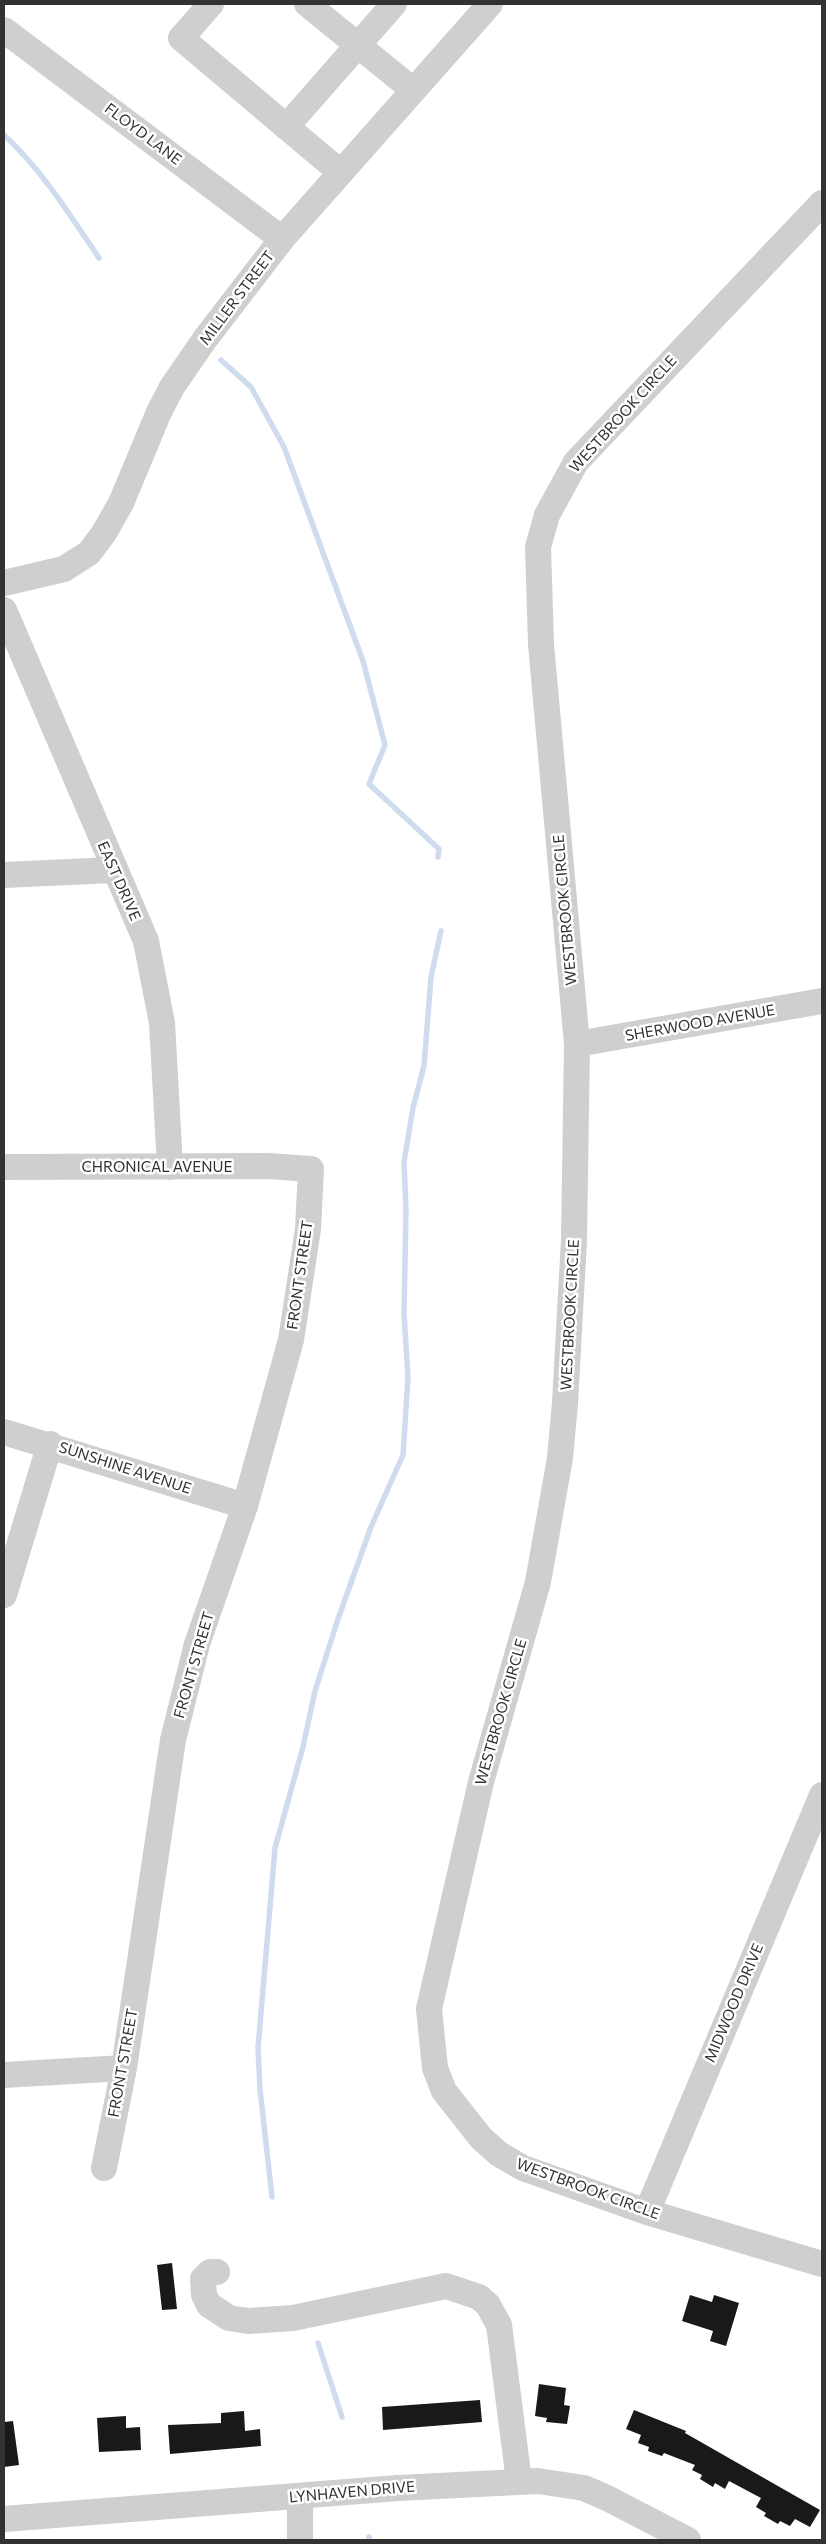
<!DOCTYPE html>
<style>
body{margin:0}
#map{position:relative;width:826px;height:2544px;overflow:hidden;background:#fff;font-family:Commissioner,sans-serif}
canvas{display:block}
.frame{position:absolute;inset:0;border:5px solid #323232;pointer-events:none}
</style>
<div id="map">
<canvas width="826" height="2544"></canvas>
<div class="frame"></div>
</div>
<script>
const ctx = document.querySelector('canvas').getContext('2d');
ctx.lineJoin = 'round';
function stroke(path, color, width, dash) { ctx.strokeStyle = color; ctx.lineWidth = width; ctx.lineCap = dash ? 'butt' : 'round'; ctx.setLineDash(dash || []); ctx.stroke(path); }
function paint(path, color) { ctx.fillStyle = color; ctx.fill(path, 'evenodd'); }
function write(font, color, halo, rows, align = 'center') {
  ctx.font = font + ' Commissioner,sans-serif'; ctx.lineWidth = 5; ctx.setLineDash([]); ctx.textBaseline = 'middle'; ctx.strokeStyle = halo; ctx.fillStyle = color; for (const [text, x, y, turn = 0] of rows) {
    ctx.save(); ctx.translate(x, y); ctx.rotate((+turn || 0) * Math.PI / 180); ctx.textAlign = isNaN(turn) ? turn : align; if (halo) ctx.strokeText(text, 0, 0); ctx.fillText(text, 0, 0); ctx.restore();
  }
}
stroke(new Path2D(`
 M 4,135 C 42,170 70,215 99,258
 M 221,360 L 251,387 L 284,447 L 363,661 L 385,745 L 369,784 L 439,849 L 438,857
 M 272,2197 L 260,2089 L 258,2048 L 275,1848 L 303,1747 L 315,1691 L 338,1619 L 371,1527 L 403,1455 L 408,1378 L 404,1313 L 406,1210 L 404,1162 L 413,1108 L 424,1066 L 431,977 L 441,931
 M 318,2343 L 342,2417
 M 369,2537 L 369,2540`), '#cedcee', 5.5);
paint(new Path2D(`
 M 172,2263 L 177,2309 L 162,2310 L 157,2265 Z
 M 690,2295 L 712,2302 L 714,2295 L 739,2303 L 726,2346 L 710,2341 L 713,2331 L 682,2321 Z
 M 539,2384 L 566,2388 L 564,2405 L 570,2406 L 567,2424 L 546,2422 L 547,2418 L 535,2416 Z
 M 480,2400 L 482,2422 L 383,2430 L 382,2407 Z
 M 634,2410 L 686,2431 L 685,2433 L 820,2510 L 810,2527 L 795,2519 L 790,2526 L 780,2521 L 778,2524 L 764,2516 L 766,2513 L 756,2507 L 761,2498 L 729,2481 L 725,2489 L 715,2483 L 713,2487 L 700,2479 L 702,2475 L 692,2470 L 695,2465 L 664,2453 L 662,2456 L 648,2451 L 649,2447 L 638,2443 L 641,2435 L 626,2429 Z
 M 244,2411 L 245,2431 L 260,2429 L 261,2446 L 170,2454 L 168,2425 L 221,2423 L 221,2413 Z
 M 126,2416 L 126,2428 L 140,2427 L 141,2450 L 99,2452 L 97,2418 Z
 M 13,2421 L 19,2465 L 4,2467 L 4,2422 Z`), '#191919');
stroke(new Path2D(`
 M 211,4 L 181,38 L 340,172
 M 307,4 L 413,90
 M 4,30 L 282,239
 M 286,127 L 394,4
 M 822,203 L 576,462 L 547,515 L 538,547 L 541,644 L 577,1044 L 574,1240 L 565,1403 L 560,1458 L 538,1582 L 481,1782 L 429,2009 L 435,2068 L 444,2091 L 481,2138 L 499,2154 L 523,2168 L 647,2212 L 822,2264
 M 4,583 L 64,569 L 89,553 L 104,533 L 121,503 L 159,412 L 172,387 L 205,339 L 282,239 L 490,4
 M 4,610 L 146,941 L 162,1023 L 170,1167
 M 4,875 L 113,870
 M 577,1044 L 822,1001
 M 4,1167 L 268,1166 L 311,1169 L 308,1229 L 291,1340 L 245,1506 L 197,1644 L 173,1740 L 124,2068 L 104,2168
 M 4,1432 L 245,1506
 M 4,1595 L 50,1444
 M 4,2075 L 124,2068
 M 647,2212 L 822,1795
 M 217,2272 L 210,2272 L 203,2279 L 204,2295 L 209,2305 L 229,2318 L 248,2321 L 293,2318 L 446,2286 L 479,2297 L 488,2305 L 499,2325 L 519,2481
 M 300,2497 L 300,2540
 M 4,2519 L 398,2488 L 538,2481 L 584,2488 L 607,2498 L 688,2540`), '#cfcfcf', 26);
write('15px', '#323232', '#fff', [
 ["FLOYD LANE",143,134,37],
 ["MILLER STREET",237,298,-53],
 ["WESTBROOK CIRCLE",623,414,-48],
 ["EAST DRIVE",119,881,66],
 ["WESTBROOK CIRCLE",565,910,-95],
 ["SHERWOOD AVENUE",700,1023,-10],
 ["CHRONICAL AVENUE",157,1167],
 ["FRONT STREET",300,1275,-82],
 ["WESTBROOK CIRCLE",570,1315,-87],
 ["SUNSHINE AVENUE",125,1468,18],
 ["FRONT STREET",194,1665,-74],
 ["WESTBROOK CIRCLE",501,1712,-74],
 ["MIDWOOD DRIVE",734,2003,-67],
 ["FRONT STREET",123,2063,-80],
 ["WESTBROOK CIRCLE",588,2189,20],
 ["LYNHAVEN DRIVE",352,2492,-5]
]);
</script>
